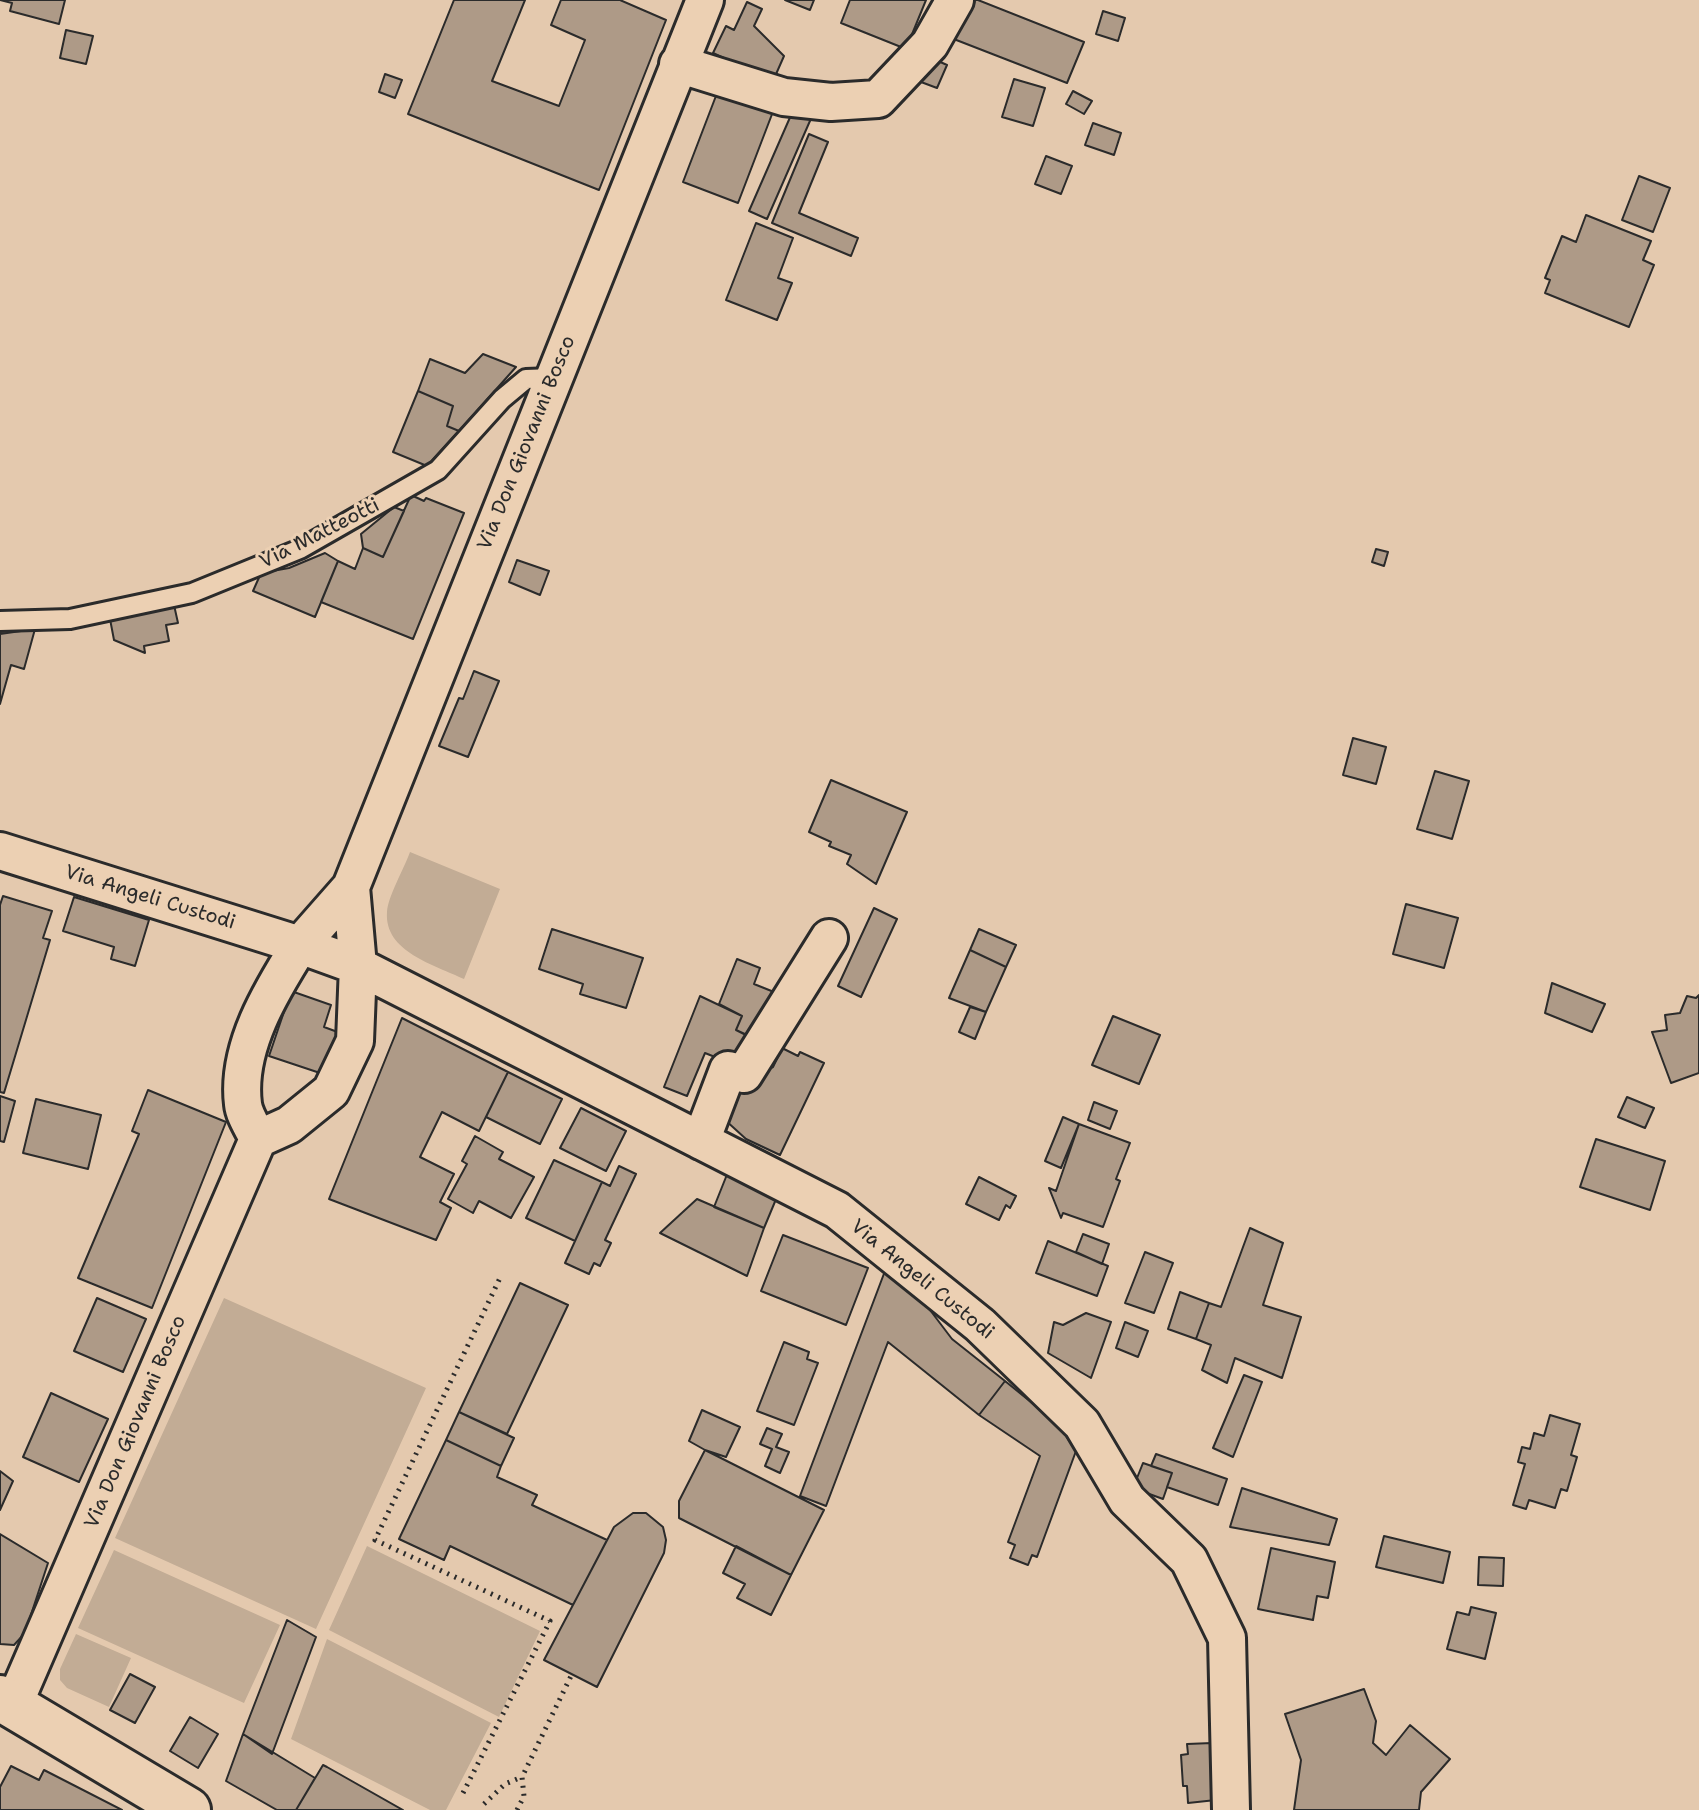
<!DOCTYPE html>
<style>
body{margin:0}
canvas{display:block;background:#e4c9ae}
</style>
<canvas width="1699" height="1810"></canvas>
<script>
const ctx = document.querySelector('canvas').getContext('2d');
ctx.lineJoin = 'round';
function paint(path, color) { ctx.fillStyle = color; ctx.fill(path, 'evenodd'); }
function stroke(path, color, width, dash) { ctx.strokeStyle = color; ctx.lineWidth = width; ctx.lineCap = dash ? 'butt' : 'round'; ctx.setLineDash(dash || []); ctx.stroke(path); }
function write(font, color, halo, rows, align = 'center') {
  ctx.font = font + ' "Shantell Sans",sans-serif'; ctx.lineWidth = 6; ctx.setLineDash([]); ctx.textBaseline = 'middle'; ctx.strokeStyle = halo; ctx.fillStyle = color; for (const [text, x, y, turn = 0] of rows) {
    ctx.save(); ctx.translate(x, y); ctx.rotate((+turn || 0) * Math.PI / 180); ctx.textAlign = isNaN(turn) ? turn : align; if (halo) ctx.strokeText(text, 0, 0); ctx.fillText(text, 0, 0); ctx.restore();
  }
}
paint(new Path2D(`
 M 410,852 L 500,889 L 464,979 C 435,965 384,952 387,912 C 388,896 404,869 410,852 Z
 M 224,1298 L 426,1388 L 316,1629 L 115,1538 Z
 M 367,1546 L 540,1631 L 499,1717 L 329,1630 Z
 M 114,1550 L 280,1625 L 244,1703 L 78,1628 Z
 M 76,1634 L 131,1658 L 109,1707 L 67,1688 L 60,1680 L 60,1669 Z
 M 327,1639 L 491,1723 L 446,1810 L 430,1810 L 291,1739 Z`), '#c2ac95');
const building = new Path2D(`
 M 0,0 L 65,0 L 59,24 L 10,11 L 12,3 Z
 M 454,0 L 525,0 L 492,81 L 559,106 L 585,40 L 551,25 L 561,0 L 620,0 L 666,20 L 599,190 L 408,114 Z
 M 785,0 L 814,0 L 810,10 Z
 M 850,0 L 926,0 L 906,49 L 841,23 Z
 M 960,0 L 978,0 L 1084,42 L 1067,83 L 946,36 Z
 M 747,2 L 762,9 L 754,26 L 784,56 L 773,81 L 713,53 L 726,26 L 734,30 Z
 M 1103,11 L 1125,18 L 1118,41 L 1096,34 Z
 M 66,30 L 93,36 L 86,64 L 60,58 Z
 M 927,56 L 947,65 L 937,88 L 905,76 Z
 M 385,74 L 402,80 L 395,98 L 379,92 Z
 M 1014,79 L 1045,88 L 1033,126 L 1002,117 Z
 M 719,88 L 774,109 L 738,203 L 683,182 Z
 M 1073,91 L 1092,101 L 1084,114 L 1066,104 Z
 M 795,106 L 813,114 L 767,219 L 749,211 Z
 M 1093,123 L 1121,133 L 1114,155 L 1085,145 Z
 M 809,134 L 828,142 L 799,213 L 858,238 L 851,256 L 772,223 Z
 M 1046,156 L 1072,166 L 1061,194 L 1035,184 Z
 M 1639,176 L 1670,188 L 1653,232 L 1622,220 Z
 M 1586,215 L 1651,241 L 1643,260 L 1654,265 L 1629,327 L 1545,293 L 1550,280 L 1545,278 L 1562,236 L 1576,242 Z
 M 756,223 L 793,238 L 778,278 L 792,283 L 777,320 L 726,300 Z
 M 483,354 L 516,367 L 459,431 L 447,426 L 453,406 L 418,391 L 430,359 L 465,373 Z
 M 418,391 L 453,406 L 447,426 L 459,431 L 427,466 L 393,452 Z
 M 411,495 L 424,501 L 426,498 L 464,513 L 413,639 L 321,602 L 338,561 L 355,569 L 363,548 L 383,557 Z
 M 394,507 L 404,511 L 383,557 L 363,548 L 361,534 Z
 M 1376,549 L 1388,552 L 1384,566 L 1372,562 Z
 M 325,553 L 338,561 L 315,617 L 253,591 L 261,573 L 289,568 Z
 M 517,560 L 549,571 L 540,595 L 509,582 Z
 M 174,605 L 178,623 L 166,625 L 169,641 L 144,646 L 145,653 L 114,640 L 110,619 Z
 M 35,629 L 24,669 L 11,665 L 0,704 L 0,634 Z
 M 474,671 L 499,681 L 468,757 L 439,746 L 459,698 L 463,699 Z
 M 1353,738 L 1386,747 L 1376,784 L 1343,775 Z
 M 1435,771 L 1469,781 L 1452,839 L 1417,829 Z
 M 831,780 L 907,812 L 876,884 L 847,864 L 851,855 L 829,846 L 831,842 L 809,832 Z
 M 3,896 L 52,911 L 43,938 L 50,940 L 4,1093 L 0,1092 L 0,905 Z
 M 74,897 L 149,920 L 135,966 L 111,959 L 114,947 L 63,931 Z
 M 1406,904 L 1458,918 L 1444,968 L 1393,954 Z
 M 874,908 L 897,919 L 861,997 L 838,986 Z
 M 552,929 L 643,958 L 626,1008 L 580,994 L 583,984 L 539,969 Z
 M 979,929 L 1016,945 L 1006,967 L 970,950 Z
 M 970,950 L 1006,967 L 986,1012 L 949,998 Z
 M 737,959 L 760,968 L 754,984 L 779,994 L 760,1041 L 736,1030 L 742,1016 L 719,1004 Z
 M 1552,983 L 1605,1004 L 1592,1032 L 1545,1013 Z
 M 291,991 L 331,1005 L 324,1027 L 343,1034 L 329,1076 L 269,1056 Z
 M 1699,995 L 1699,1073 L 1671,1083 L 1652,1032 L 1667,1030 L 1665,1015 L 1680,1013 L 1687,996 L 1696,998 Z
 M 700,996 L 742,1016 L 736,1030 L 752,1038 L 740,1067 L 705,1053 L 687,1096 L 664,1087 Z
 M 970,1007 L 986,1012 L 975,1039 L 959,1032 Z
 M 1113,1016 L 1160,1035 L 1139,1084 L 1092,1065 Z
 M 402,1018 L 508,1072 L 479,1131 L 442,1112 L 420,1157 L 454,1174 L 440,1202 L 451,1208 L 436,1240 L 329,1199 Z
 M 782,1048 L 798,1056 L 800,1052 L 824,1063 L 780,1155 L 746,1139 L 724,1119 L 736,1078 L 754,1076 L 773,1067 Z
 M 508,1072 L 562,1099 L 540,1144 L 486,1117 Z
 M 148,1090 L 226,1122 L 152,1308 L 78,1278 L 139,1134 L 132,1131 Z
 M 0,1096 L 15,1101 L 4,1142 L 0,1141 Z
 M 1627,1097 L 1654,1108 L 1645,1128 L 1618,1117 Z
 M 36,1099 L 101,1115 L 88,1169 L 23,1153 Z
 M 1094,1102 L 1117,1111 L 1110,1129 L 1088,1120 Z
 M 581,1108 L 626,1131 L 606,1171 L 560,1148 Z
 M 1063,1117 L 1079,1124 L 1061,1168 L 1045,1161 Z
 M 1079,1124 L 1130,1143 L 1116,1179 L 1120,1181 L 1103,1227 L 1063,1213 L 1061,1218 L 1049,1188 L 1056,1191 Z
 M 475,1136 L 503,1152 L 499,1159 L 534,1177 L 511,1218 L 479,1201 L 473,1213 L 448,1199 L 467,1164 L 462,1161 Z
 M 1596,1139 L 1665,1161 L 1650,1210 L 1580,1187 Z
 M 554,1160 L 602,1182 L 575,1241 L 526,1218 Z
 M 619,1166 L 636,1174 L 605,1240 L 611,1243 L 600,1266 L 594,1263 L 589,1274 L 565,1263 L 602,1182 L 610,1186 Z
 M 728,1172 L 779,1192 L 764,1228 L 714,1207 Z
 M 979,1177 L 1016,1196 L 1010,1208 L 1006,1205 L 999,1220 L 966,1204 Z
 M 697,1199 L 764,1228 L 747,1276 L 660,1233 Z
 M 1250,1228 L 1283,1243 L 1263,1305 L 1301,1317 L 1282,1378 L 1235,1358 L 1227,1383 L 1202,1370 L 1211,1345 L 1196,1339 L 1209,1303 L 1221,1307 Z
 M 1083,1234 L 1109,1244 L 1102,1264 L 1076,1252 Z
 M 783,1235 L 868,1268 L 846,1325 L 761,1291 Z
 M 1048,1241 L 1108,1266 L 1097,1296 L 1036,1273 Z
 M 1145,1252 L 1173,1263 L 1154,1313 L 1125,1303 Z
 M 888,1263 L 908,1281 L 952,1339 L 1005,1381 L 979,1415 L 888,1342 L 826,1506 L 800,1496 Z
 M 520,1283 L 568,1305 L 507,1434 L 459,1412 Z
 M 1180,1292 L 1209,1303 L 1196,1339 L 1168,1329 Z
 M 97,1298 L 146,1319 L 123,1372 L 74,1351 Z
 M 1086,1313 L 1111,1322 L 1091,1378 L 1048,1353 L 1054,1322 L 1063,1325 Z
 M 1125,1322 L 1148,1331 L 1138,1357 L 1116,1348 Z
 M 784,1342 L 809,1352 L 807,1359 L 818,1363 L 794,1425 L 757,1411 Z
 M 1244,1375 L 1262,1382 L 1233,1457 L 1213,1448 Z
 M 1005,1381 L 1058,1424 L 1076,1451 L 1037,1557 L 1032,1555 L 1028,1565 L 1010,1558 L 1015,1545 L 1008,1542 L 1040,1456 L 979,1415 Z
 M 51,1393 L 108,1419 L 79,1482 L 23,1457 Z
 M 702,1410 L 740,1427 L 726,1457 L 705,1450 L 689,1441 Z
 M 459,1412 L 514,1438 L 501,1466 L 446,1440 Z
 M 1550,1415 L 1580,1424 L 1571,1455 L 1577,1457 L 1567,1491 L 1561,1489 L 1555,1508 L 1529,1500 L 1526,1509 L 1513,1505 L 1525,1464 L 1518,1462 L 1522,1447 L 1530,1449 L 1534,1433 L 1544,1436 Z
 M 767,1428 L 782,1434 L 776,1447 L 789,1452 L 780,1473 L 765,1466 L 772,1449 L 760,1444 Z
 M 446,1440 L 501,1466 L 497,1477 L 537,1495 L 532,1505 L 607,1540 L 573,1605 L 450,1546 L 444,1560 L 399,1539 Z
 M 705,1450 L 824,1510 L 791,1575 L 679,1518 L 679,1501 Z
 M 1156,1454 L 1227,1479 L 1218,1505 L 1167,1487 L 1172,1473 L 1151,1466 Z
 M 1143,1463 L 1172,1473 L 1163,1499 L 1133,1488 Z
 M 0,1471 L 13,1481 L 0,1510 Z
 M 1242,1488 L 1337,1519 L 1329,1545 L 1230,1527 Z
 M 633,1513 L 646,1513 L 663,1527 L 666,1540 L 664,1553 L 597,1687 L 544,1660 L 614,1527 Z
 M 0,1534 L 48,1563 L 25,1633 L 14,1645 L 0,1644 Z
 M 1384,1536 L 1450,1552 L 1443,1583 L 1376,1567 Z
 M 736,1546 L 791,1575 L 771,1615 L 737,1598 L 745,1584 L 723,1573 Z
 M 1271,1548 L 1335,1562 L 1328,1598 L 1317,1596 L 1313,1620 L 1258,1609 Z
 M 1479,1557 L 1504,1558 L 1503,1586 L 1478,1585 Z
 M 1471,1607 L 1496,1613 L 1485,1659 L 1447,1649 L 1457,1612 L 1469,1615 Z
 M 287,1620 L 316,1637 L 272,1754 L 243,1734 Z
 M 130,1674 L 155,1687 L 135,1723 L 110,1710 Z
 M 1364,1689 L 1376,1721 L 1373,1743 L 1386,1755 L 1410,1725 L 1450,1759 L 1421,1792 L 1419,1810 L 1294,1810 L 1301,1760 L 1285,1714 Z
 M 190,1717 L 218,1734 L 198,1768 L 170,1751 Z
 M 243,1734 L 315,1778 L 296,1810 L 277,1810 L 226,1781 Z
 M 1212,1743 L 1216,1800 L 1188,1803 L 1187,1786 L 1183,1786 L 1181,1755 L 1188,1754 L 1187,1744 Z
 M 323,1765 L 327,1767 L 403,1810 L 296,1810 Z
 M 11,1766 L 39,1780 L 44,1770 L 122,1810 L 0,1810 L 0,1787 Z`);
paint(building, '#ae9a87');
stroke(building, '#2b2b2b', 2);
const lane = new Path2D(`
 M 0,621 L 70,619 L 192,593 L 300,549 L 438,470 L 502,399 L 526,379 L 553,378`);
const street = new Path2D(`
 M 678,64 L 784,97 L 831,102 L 878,99 L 930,44 L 955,0
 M 0,851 L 300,945 L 351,887 L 705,0
 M 351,887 L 358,966 L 355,1041 L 331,1091 L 289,1125 L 258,1139 C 253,1128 244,1115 243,1104 C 236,1048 271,991 300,945 L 358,966 L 837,1210 L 980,1325 L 1082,1424 L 1127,1500 L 1189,1560 L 1227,1638 L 1231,1810
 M 701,1141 L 728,1070 L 744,1074 L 829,938
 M 13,1706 L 258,1139`);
const primary = new Path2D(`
 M 0,1698 L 188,1810`);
stroke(lane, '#2b2b2b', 24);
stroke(street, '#2b2b2b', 42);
stroke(primary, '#2b2b2b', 50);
stroke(new Path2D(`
 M 463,1793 L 550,1621 L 375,1540 L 500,1278
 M 484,1804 L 505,1784 L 522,1777
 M 517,1810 L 524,1796 L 522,1777 L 572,1674`), '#2b2b2b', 5, [2, 6]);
stroke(lane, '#ecd0b3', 18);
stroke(street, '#ecd0b3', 36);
stroke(primary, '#ecd0b3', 44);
write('20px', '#2b2b2b', '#ecd0b3', [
 ["Via Don Giovanni Bosco",527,443,-68],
 ["Via Matteotti",320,534,-27],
 ["Via Angeli Custodi",150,898,17],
 ["Via Angeli Custodi",922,1280,39],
 ["Via Don Giovanni Bosco",136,1422,-67]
]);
</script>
